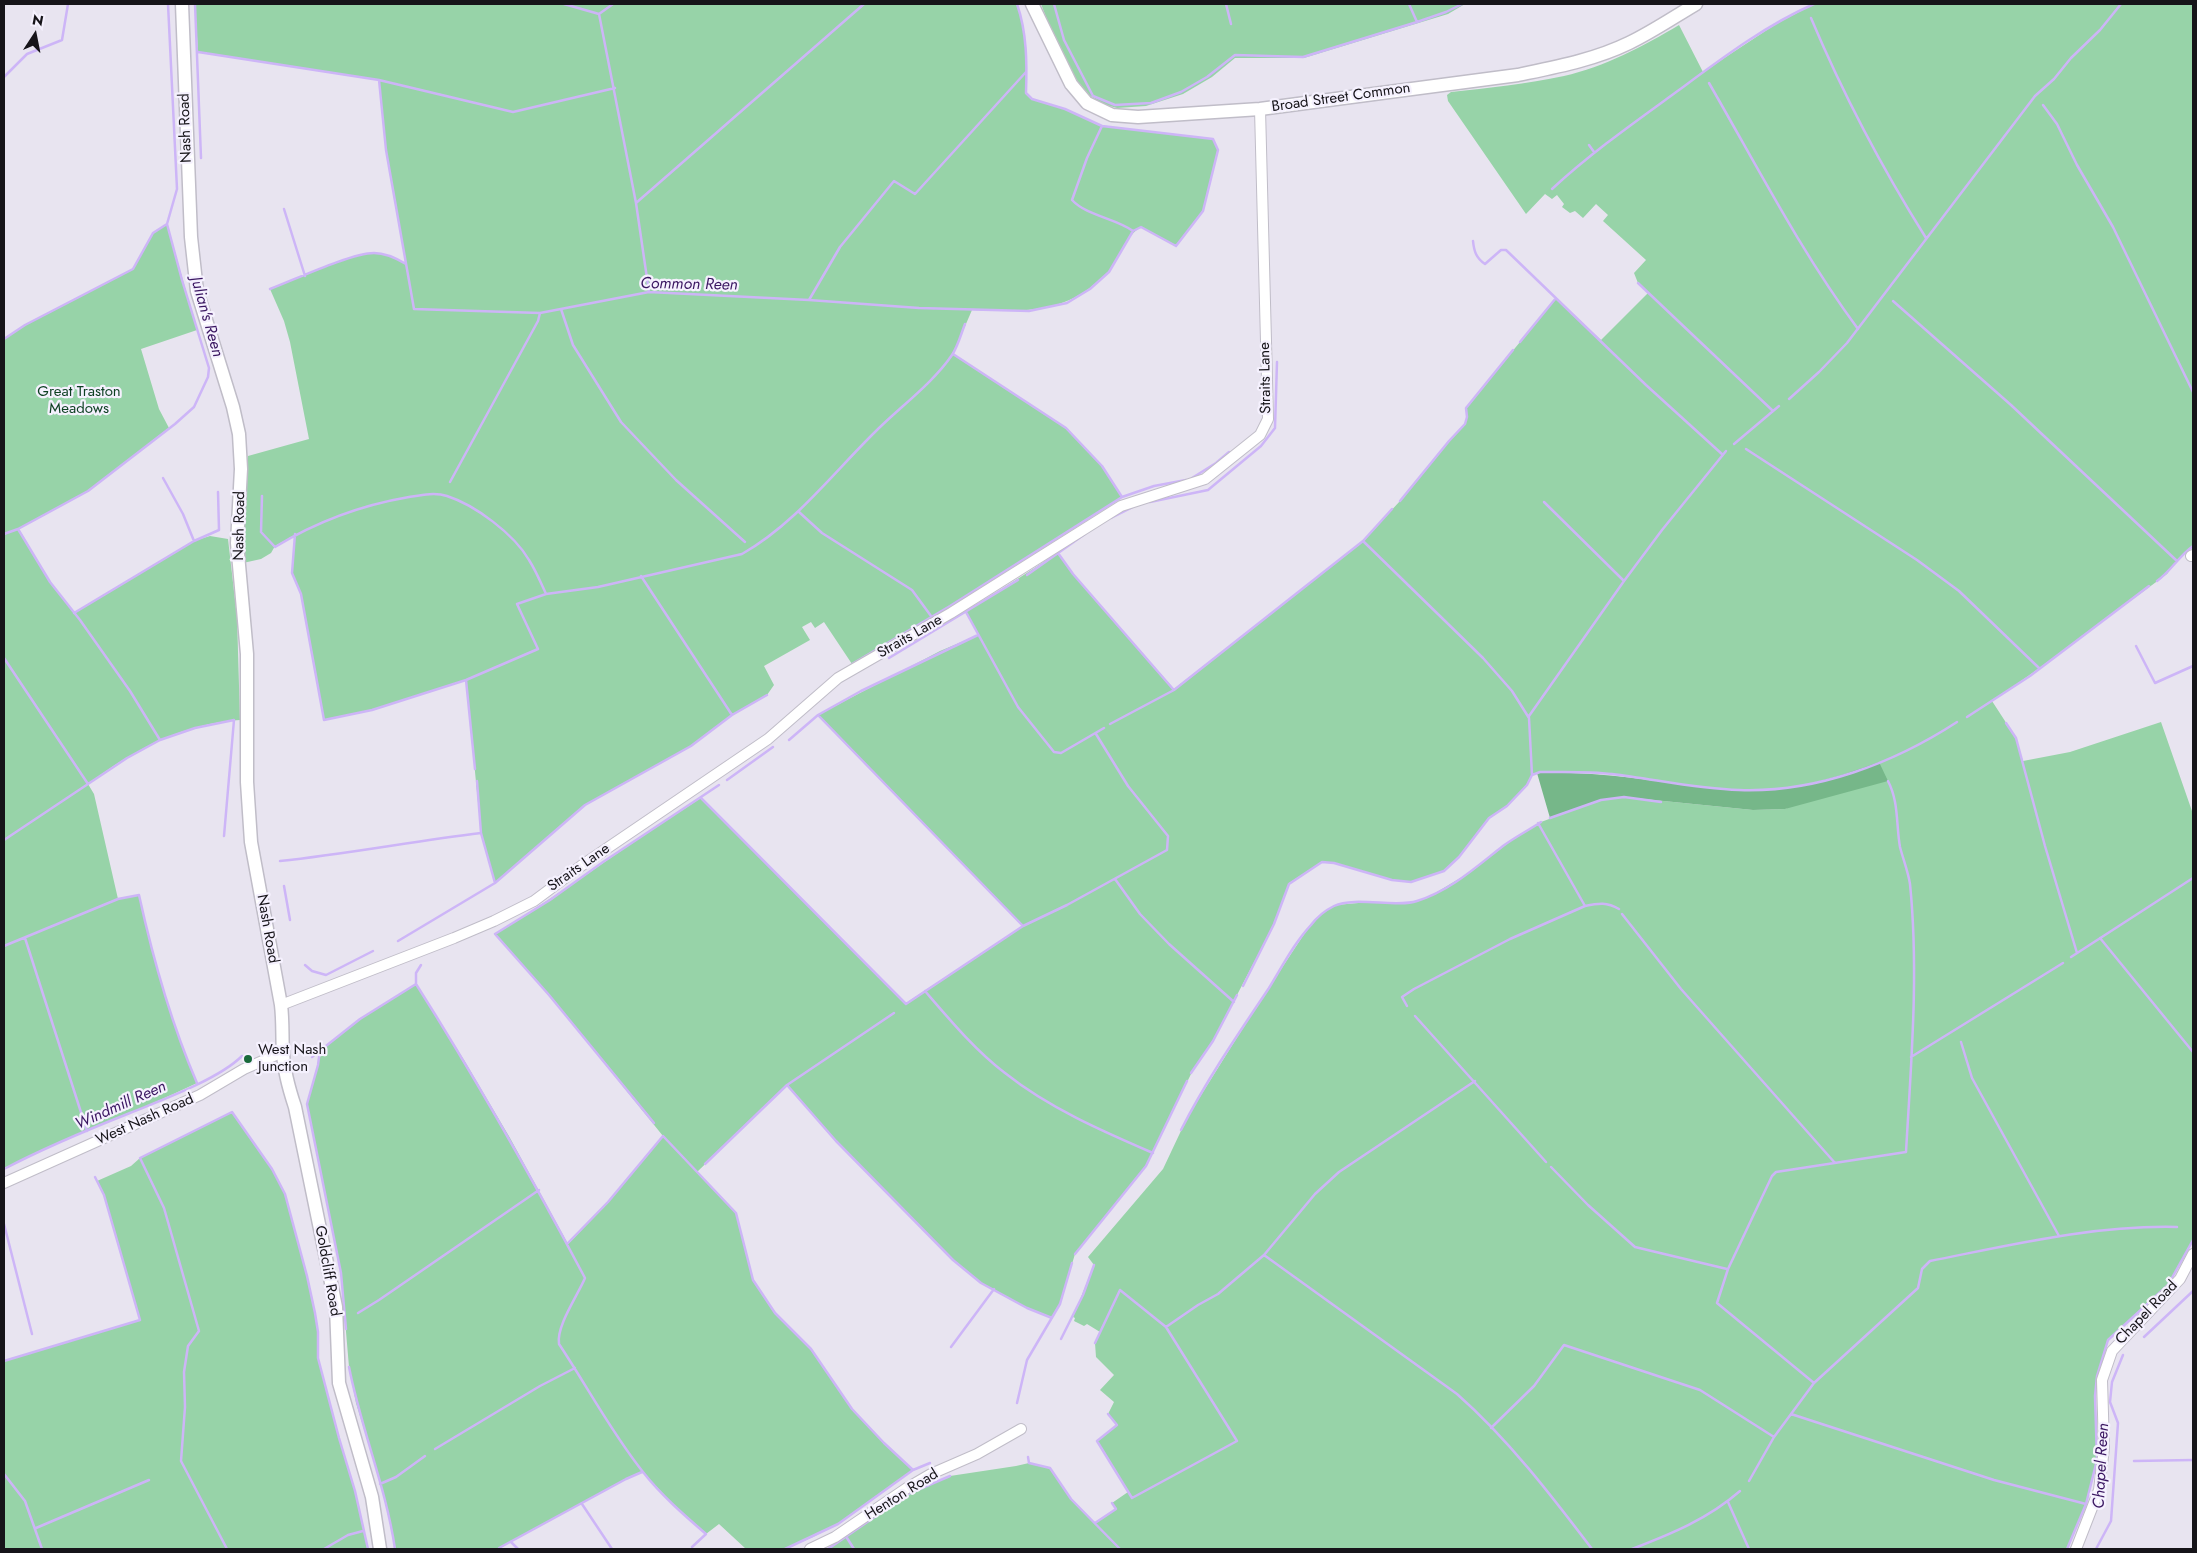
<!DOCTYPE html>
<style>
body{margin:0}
#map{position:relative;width:2197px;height:1553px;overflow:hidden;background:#e8e4f0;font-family:Jost,sans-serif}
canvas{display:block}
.frame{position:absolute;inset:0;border:5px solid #161419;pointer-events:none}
.north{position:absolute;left:10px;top:10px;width:50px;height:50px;-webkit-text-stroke:4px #f5f1fe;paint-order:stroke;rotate:11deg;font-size:14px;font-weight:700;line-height:20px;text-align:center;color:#161419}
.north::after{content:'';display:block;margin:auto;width:18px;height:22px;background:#161419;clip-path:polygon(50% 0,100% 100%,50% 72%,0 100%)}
</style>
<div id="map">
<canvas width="2197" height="1553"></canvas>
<div class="frame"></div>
<div class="north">N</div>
</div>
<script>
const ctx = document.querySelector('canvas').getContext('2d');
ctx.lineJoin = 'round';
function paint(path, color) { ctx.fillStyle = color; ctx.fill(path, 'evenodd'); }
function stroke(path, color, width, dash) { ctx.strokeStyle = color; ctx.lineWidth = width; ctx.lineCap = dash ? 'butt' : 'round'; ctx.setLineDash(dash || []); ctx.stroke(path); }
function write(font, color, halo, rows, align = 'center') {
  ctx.font = font + ' Jost,sans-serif'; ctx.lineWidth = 4.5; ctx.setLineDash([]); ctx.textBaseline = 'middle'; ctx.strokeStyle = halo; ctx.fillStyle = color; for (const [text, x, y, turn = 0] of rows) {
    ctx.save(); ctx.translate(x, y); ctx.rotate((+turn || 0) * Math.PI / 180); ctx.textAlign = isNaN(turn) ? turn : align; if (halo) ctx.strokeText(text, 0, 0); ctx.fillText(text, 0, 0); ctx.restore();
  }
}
paint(new Path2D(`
 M 195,4 L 1017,4 C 1027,33 1027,63 1026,93 L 1032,99 L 1065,109 L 1102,126 L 1213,139 L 1218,150 L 1203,211 L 1176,246 L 1141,227 C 1126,236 1120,256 1110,270 C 1107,275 1101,279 1096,283 C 1059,315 1017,311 972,310 L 953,354 L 1066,428 L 1102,466 L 1122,497 L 950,606 L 852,664 L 824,622 L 815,628 L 811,622 L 802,627 L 810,640 L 764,666 L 774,685 L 767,695 L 732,715 L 691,746 L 585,805 L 495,883 L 481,833 L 466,680 L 372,710 L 324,720 L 301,594 L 292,573 L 295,535 L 275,546 L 271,553 L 261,559 L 243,563 L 243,531 L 248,456 L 309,439 L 290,342 L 284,321 L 270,289 C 295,280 350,253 373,253 C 386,253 396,259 406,264 L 386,150 L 379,80 L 198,52 Z
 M 1041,4 L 1465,4 L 1448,14 L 1304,58 L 1235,58 L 1212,77 L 1183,94 L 1146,106 L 1117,108 L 1103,104 L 1089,95 L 1074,78 L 1056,43 Z
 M 1814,4 L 2193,4 L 2193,546 L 2177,561 L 2167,574 C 2109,616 2052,661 1992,701 L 2016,738 L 2023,761 L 2070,752 L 2161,722 L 2193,814 L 2193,1240 L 2168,1285 L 2108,1340 L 2097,1376 L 2095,1396 L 2097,1460 L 2086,1504 L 2067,1549 L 828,1549 L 908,1494 L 950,1476 L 1016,1466 L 1029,1463 L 1050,1468 L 1071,1499 L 1094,1523 L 1116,1509 L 1112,1503 L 1128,1492 L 1097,1441 L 1117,1425 L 1108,1414 L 1114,1402 L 1100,1390 L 1114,1375 L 1096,1357 L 1095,1343 L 1100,1332 L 1087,1324 L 1084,1326 L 1074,1321 L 1075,1318 L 1073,1317 L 1094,1265 L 1088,1257 L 1163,1169 L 1188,1116 L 1251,1015 L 1310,925 L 1325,911 L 1336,905 L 1369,902 L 1402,903 L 1415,902 L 1427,898 L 1472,871 L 1504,845 L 1541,822 L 1601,800 L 1624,797 L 1753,810 L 1785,809 L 1879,763 C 1854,772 1828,781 1802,786 C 1740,799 1674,782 1612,774 C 1589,771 1564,772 1540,772 L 1532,775 L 1527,785 L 1507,806 L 1489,819 L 1459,857 L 1444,871 L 1411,882 L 1392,880 L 1334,863 L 1322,862 L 1289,883 L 1274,924 L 1213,1041 L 1191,1074 L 1146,1166 L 1075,1254 L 1060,1304 L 1052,1318 L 1027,1308 L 981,1283 L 953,1260 L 836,1141 L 787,1085 L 697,1172 L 736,1213 L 753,1280 L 775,1313 L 811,1349 L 852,1409 L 884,1443 L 913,1470 L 838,1524 L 813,1537 L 785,1549 L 746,1549 L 719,1524 L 706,1534 L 677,1508 L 642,1472 L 626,1479 L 497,1549 L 395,1549 L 384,1495 L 356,1403 L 349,1367 L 341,1273 L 307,1104 L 318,1065 L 320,1050 L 360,1019 L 416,984 L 464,1060 L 510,1138 L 568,1244 L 608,1202 L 663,1136 L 549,995 L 495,934 C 565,891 631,842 701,798 L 906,1003 L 1023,926 L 818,715 L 940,651 L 978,635 L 966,612 L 1058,553 L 1073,574 L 1174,689 L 1363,541 L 1400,501 L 1449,441 L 1465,424 L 1467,417 L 1466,408 L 1556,298 L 1601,340 L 1648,293 L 1638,283 L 1634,273 L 1646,260 L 1603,221 L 1608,215 L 1596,204 L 1583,218 L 1575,211 L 1570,213 L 1562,207 L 1564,204 L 1557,195 L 1552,199 L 1545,194 L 1526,214 L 1448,101 L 1447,95 L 1451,92 C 1488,88 1527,84 1564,76 C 1604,67 1644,46 1679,25 L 1703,72 L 1776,24 Z
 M 167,224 L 197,330 L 141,349 L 159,409 L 169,428 L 88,491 L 19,529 L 50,582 L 74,613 L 194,541 L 210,536 L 228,539 L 237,617 L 240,720 C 184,723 132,751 88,784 L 94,794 L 118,899 L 139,895 C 153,959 171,1023 197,1083 C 133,1114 66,1136 4,1169 L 4,339 L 25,325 L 133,269 L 153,233 Z
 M 232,1112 L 272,1169 L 285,1194 L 307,1276 L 315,1313 L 318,1332 L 318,1358 L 339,1438 L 355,1491 L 368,1549 L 4,1549 L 4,1361 L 140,1320 L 104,1195 L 97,1181 L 131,1166 L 140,1158 Z`), '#97d3a8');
paint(new Path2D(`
 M 1879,762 L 1888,781 L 1785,809 L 1753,810 L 1624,797 L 1601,800 L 1550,818 L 1537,773 C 1547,769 1561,772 1571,773 C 1627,774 1682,787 1738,790 C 1787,793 1833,779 1879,762 Z`), '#76b789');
stroke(new Path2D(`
 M 195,4 L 201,158
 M 564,4 L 599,14 L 636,203 L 649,292
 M 1054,4 L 1064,40 L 1093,96 L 1115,105 L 1151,103 L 1181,92 L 1207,77 L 1235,55 L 1303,57 L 1417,22 L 1446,12 L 1462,4
 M 1226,4 L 1231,24
 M 1409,4 L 1417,22
 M 599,14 L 613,4
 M 1811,18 C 1843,94 1882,168 1926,238
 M 198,52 L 379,80 L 513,112 L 615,88
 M 4,77 L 27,54 L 62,40 L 68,4
 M 379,80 L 386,150 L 414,309 L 540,313 L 649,292 L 809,300 L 919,308 L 1029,311 L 1067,303 L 1090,289 L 1109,272 L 1133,231 L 1141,227 L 1176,246 L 1203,211 L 1218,150 L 1213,139 L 1102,126 L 1065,109 L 1032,99 L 1026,93 C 1027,63 1027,33 1017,4
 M 1709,83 C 1757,166 1801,252 1858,329
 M 2043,105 L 2057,124 L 2077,165 L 2113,227 L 2193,392
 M 1102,126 L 1087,158 L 1072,200 C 1087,216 1115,218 1133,231
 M 1589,145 L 1594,152
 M 1552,189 C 1592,152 1635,122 1679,90 C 1721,59 1766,25 1814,4
 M 636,203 L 864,4
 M 284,209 L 305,276
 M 1473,241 C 1474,251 1476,258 1485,264 L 1501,250 L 1506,250 L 1646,385 L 1723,455
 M 1638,283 L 1773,411
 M 270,289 C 294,280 351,253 374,253 C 386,253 396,258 406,264
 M 809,300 L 840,247 L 894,181 L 915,194 L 1026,72
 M 1893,301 L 2011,405 L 2177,561
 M 561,309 L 573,345 L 621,422 L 676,480 L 745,542
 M 4,339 L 25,325 L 133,269 L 153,233 L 167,224
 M 1520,342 L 1556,298
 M 953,354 L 1066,428 L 1102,466 L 1122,497
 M 1789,399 L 1819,372 L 1847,343 L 2035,96 L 2054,79 L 2071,58 L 2100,30 L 2121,4
 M 1734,444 L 1779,406
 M 1746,449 L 1917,560 L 1959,591 L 2039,668
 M 163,478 L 183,514 L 194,541
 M 1192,478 L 1216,463 L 1229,452
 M 450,482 L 538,321 L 540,313
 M 262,496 L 261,532 L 275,547 C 316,522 362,505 409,497 C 421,495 435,492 447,496 C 475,505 514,534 529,560 C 536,571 541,583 546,594
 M 1400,501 L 1449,441 L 1465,424 L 1467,417 L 1466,408 L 1513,350
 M 1150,502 L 1208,490 L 1261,446 L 1275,428 L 1277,362
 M 1544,502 L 1624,581
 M 799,512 L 822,533 L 912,590 L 931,616
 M 1111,518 L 1133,507
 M 18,529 L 50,582 L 80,620 L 130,691 L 160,740
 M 4,534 L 18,529 L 88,491 L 175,424 L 194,407 L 208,377 L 209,368 L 182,280 L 167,224 L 177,189 L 168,4
 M 295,534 L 292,573 L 301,594 L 324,720 L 372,710 L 466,680 L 538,649 L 517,604 L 546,594 L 598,587 L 742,554 C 795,524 833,473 876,431 C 900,407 933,383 952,355 C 958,346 961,334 965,324
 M 1058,553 L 1073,574 L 1173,689
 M 1027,575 L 1085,534
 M 641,576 L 732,715
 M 2157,581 C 2171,571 2179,556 2193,546
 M 966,612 L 1018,707 L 1054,752 L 1061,753 L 1104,728
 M 74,613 L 194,541 L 219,530 L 218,492
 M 2136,646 L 2155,683 L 2193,666
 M 4,658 L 88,784
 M 889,658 L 1018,580
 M 852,664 L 950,606 L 1122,497 L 1154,486 L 1186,480
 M 466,680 L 475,769
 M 818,715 L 1023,926
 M 1529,716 L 1624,581 L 1662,530 L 1726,451
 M 1967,717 L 2030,676 L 2149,586
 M 2006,723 L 2016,738 L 2045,846 L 2077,953
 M 1110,724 L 1174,690 L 1363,541 L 1392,509
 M 789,740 L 818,715 L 861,691 L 978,635
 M 1532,775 L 1540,772 C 1563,772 1588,771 1612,774 C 1654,779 1697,789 1739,790 C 1816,793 1894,763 1957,722
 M 727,780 L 773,747
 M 477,781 L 481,833 L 495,883
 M 701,798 L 906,1004 L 1023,926 L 1067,905 L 1167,850 L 1168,836 L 1128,786 L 1096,734
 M 1550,818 L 1601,800 L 1624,797 L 1661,802
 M 1538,823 L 1585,906
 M 4,840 L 127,758 L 160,740 L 195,728 L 234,720 L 224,836
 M 280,861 C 347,854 414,841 481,833
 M 1115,879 L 1140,914 L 1169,944 L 1234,1002
 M 284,886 L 290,920
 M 1622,914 L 1681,989 L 1835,1163
 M 25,938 L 87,1131
 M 2100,938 L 2193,1052
 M 398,941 L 495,883 L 585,805 L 691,746 L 732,715 L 767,695
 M 4,946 L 118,899 L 139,895 C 153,959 171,1023 197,1083
 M 2071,957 L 2193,878
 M 305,965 L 312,971 L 326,975 L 373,951
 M 421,965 L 416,973 L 416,984 C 477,1080 532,1178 585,1278 C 578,1295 556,1326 559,1344 C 587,1386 611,1432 643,1472 C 661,1495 684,1515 706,1534 L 692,1547
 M 1243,986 L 1274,924 L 1289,884 L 1322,862 L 1334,863 L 1392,880 L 1411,882 L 1444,871 L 1459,857 L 1489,818 L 1507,806 L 1527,785 L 1532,775 L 1529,718 L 1512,691 L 1483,658 L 1363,541
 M 925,991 C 950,1020 975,1050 1005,1073 C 1049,1108 1102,1131 1153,1153
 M 1407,1006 L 1402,997 L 1414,989 L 1510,939 L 1585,906 C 1599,903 1607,902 1619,909
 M 1415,1016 L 1546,1162
 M 1961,1042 L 1972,1078 L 2059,1236
 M 320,1050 L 318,1065 L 307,1104 L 341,1273 L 346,1329
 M 312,1057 L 360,1019 L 416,984
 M 1911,1057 L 2063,963
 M 1191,1073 L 1213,1041 L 1237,995
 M 787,1085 L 836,1141 L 953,1260 L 981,1283 L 1027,1308 L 1052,1318
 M 654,1123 L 549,995 L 495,934 L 550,900 L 603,862 L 719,785
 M 1181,1130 C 1206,1081 1238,1034 1269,988 C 1282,967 1294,943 1311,925 C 1317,917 1326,910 1334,906 C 1355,896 1396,908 1417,901 C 1450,891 1476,867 1503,846 C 1515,837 1529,830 1541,822
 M 705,1164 L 787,1085 L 894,1013
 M 1551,1167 L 1588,1205 L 1635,1247 L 1727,1269
 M 4,1169 C 44,1148 87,1130 130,1113 C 162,1100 219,1079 242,1056
 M 4,1224 L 32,1334
 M 567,1244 L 608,1202 L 663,1136 L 736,1213 L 753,1280 L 775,1313 L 811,1349 L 852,1409 L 884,1443 L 913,1470
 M 1075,1254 L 1146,1166 L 1187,1081
 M 1264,1255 L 1457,1394 C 1508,1439 1551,1495 1592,1549
 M 358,1313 L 379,1300 L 539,1190
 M 1166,1327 L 1198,1305 L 1218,1294 L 1264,1255 L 1315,1194 L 1339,1172 L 1475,1081
 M 2144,1337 L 2193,1291
 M 1061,1339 L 1083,1295 L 1094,1265
 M 1095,1343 L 1120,1290 L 1166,1327 L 1237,1441 L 1132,1498 L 1097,1441 L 1117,1425 L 1108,1414
 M 951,1347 L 994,1289
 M 4,1361 L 140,1320 L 104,1195 L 95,1177
 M 349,1367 C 361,1429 386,1487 395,1549
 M 1814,1383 L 1717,1303 L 1728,1269 L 1772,1176 L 1776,1172 L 1906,1152 C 1911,1064 1919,973 1910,884 C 1908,871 1903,859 1900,847 C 1896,825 1899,802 1888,781
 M 1017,1403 L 1027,1360 L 1060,1304 L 1072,1263
 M 1791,1414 L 1994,1480 L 2086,1504
 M 1491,1428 L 1534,1386 L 1564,1345 L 1700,1390 L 1774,1437
 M 435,1449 L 540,1386 L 575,1368
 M 1028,1457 L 1029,1463 L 1050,1468 L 1071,1499 L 1120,1549
 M 2134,1461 L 2193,1460
 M 4,1474 L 25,1501 L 42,1549
 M 1749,1481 L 1774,1437 L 1814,1383 L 1918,1288 L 1922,1269 L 1930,1261 C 2011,1245 2093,1225 2177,1227
 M 380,1484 L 396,1477 L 425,1456
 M 1728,1502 L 1749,1549
 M 582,1504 L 612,1549
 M 1095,1523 L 1116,1509 L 1112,1503
 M 36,1528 L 149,1480
 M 847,1538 L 854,1549
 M 511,1542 L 518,1549
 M 499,1548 L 626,1479 L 642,1472
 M 227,1549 L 181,1461 L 185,1407 L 184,1372 L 188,1346 L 199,1331 L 164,1208 L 140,1158 L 232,1112 L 272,1169 L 285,1194 L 307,1276 L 315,1313 L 318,1332 L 318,1358 L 339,1438 L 355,1491 L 368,1549
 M 324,1549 L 348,1535 L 363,1531
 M 785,1549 L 838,1524 L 913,1470 L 930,1463
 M 828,1549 L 908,1494 L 950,1476
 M 1632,1549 C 1671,1534 1708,1519 1740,1491
 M 2067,1549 L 2086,1504 L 2097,1460 L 2095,1396 L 2097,1376 L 2108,1340 L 2168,1285 L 2193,1240
 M 2096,1549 L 2111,1521 L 2118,1423 L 2110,1402 L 2112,1382 L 2123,1355`), '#cdb5f7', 2.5);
const minor = new Path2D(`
 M 2191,556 L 2193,555
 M 281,1005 L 454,938 L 494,921 L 534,901 L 581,866 L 768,739 L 838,678 L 951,613 L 1121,506 L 1205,479 L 1260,435 L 1268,419 L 1260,109
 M 4,1183 L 200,1095 L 244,1069 L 283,1052
 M 810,1549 L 835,1537 L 907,1488 L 931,1474 L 977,1454 L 1021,1429
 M 2076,1549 L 2099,1490 L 2104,1448 L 2102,1380 L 2112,1351 L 2180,1279 L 2193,1254`);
const tertiary = new Path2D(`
 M 182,4 L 191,237 L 197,291 L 233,407 L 239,434 L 241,469 L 237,543 L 247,654 L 247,782 L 251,842 L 281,1005 C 283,1021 282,1037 283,1053 C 284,1072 289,1089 295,1107 L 336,1307 L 339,1383 L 372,1497 L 380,1549
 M 1032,4 L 1071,84 L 1087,103 L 1112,115 L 1138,117 L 1260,109 L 1518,75 C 1556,67 1594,60 1629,43 C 1652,32 1674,17 1696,4`);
stroke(minor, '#c0bdc8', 12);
stroke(tertiary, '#c0bdc8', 15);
stroke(minor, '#fff', 10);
stroke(tertiary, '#fff', 12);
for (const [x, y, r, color] of [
 [248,1059,5,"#196a3b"]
]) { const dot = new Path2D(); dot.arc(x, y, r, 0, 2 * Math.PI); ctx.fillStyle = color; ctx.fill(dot); stroke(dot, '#f5f1fe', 2); }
write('15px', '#161419', '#f5f1fe', [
 ["Broad Street Common",1341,98,-8],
 ["Nash Road",186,128,-92],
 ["Straits Lane",1266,378,-91],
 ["Nash Road",240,526,-89],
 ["Straits Lane",910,637,-30],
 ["Straits Lane",579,868,-35],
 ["Nash Road",267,929,80],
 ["West Nash Road",145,1120,-24],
 ["Goldcliff Road",327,1271,80],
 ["Chapel Road",2147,1313,-46],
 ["Henton Road",902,1495,-32]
]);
write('15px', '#0c3f21', '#f5f1fe', [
 ["Great Traston",79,392],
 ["Meadows",79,409]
]);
write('15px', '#161419', '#f5f1fe', [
 ["West Nash",258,1050],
 ["Junction",258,1067]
], 'left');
write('italic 16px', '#3a1661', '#f5f1fe', [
 ["Common Reen",689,285,1],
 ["Julian's Reen",206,317,74],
 ["Windmill Reen",121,1106,-24],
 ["Chapel Reen",2102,1466,-87]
]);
</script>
